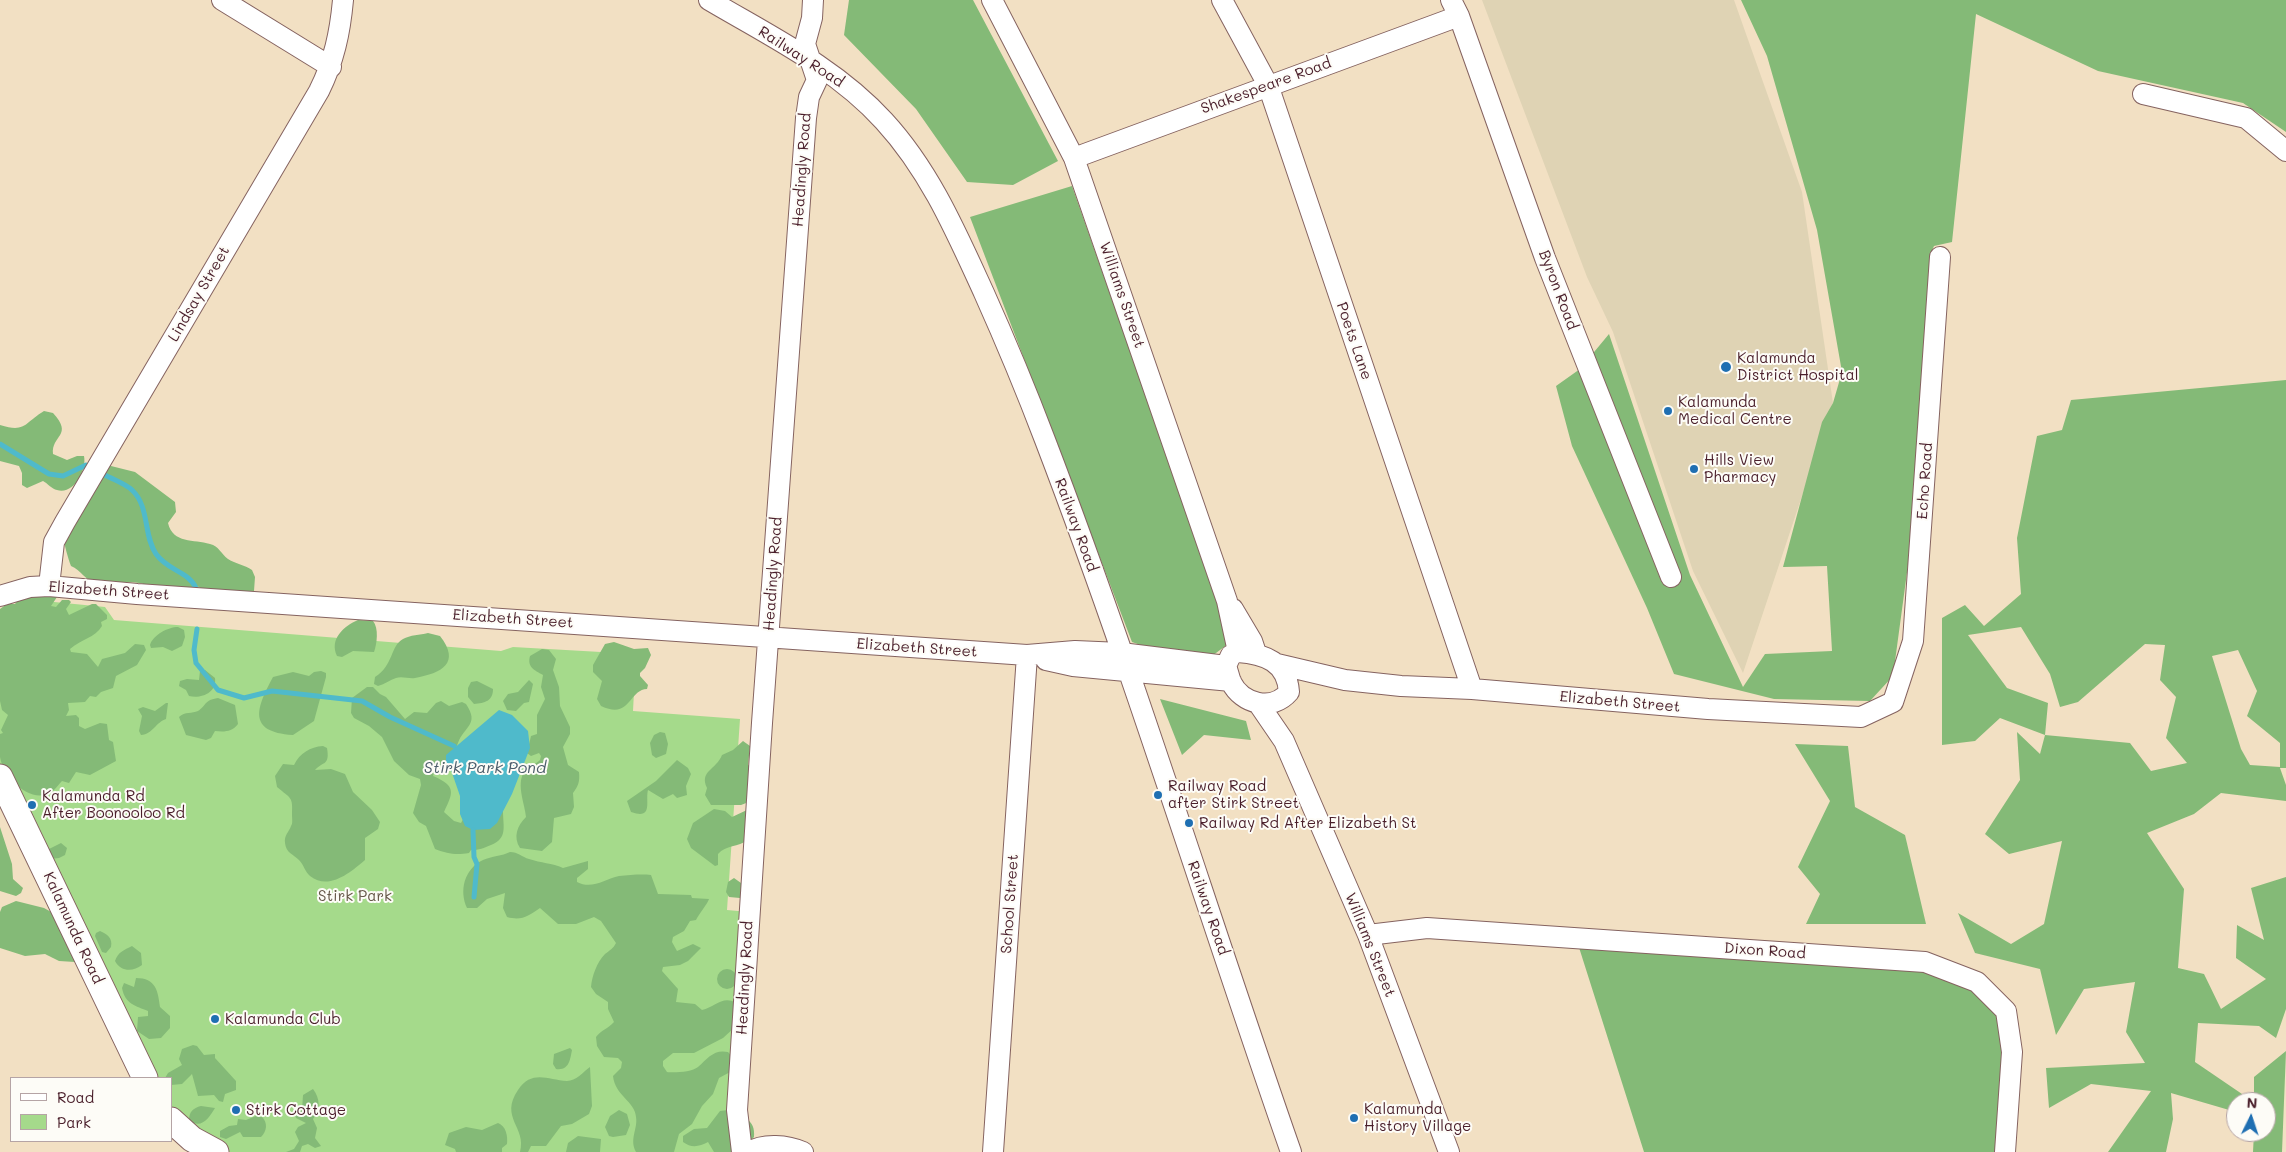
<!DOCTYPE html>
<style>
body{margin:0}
#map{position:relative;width:2286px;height:1152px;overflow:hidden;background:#f2e0c3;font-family:Mali,sans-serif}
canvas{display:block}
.legend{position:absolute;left:10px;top:1077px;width:162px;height:65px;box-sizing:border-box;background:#fdfcf7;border:1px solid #b5a4a5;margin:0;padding:6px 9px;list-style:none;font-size:15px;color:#4a1f2b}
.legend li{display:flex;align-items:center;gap:10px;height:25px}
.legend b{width:25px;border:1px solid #b5a4a5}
.north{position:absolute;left:2226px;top:1092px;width:50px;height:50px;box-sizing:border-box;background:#fdfcf7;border:1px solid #b5a4a5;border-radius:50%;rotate:4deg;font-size:14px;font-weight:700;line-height:20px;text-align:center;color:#4a1f2b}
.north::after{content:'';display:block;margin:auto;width:18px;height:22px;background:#1f6fb2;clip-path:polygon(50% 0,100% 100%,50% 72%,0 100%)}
</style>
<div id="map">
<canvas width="2286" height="1152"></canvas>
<ul class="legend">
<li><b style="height:6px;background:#fff"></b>Road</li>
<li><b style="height:14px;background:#a5da8b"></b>Park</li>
</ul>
<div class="north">N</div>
</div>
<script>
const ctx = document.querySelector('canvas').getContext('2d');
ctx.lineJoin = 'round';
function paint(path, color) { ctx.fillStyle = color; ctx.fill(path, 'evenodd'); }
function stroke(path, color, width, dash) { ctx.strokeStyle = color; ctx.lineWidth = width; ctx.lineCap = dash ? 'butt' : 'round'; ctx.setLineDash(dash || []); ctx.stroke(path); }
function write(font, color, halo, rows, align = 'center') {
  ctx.font = font + ' Mali,sans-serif'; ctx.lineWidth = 4; ctx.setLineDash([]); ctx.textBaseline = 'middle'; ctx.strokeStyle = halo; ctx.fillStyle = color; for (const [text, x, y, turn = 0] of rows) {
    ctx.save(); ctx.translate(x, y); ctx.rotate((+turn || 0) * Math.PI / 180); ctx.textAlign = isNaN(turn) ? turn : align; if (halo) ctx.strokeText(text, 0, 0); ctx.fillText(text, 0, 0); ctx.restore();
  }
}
paint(new Path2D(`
 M 1482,0 L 1734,0 L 1802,192 L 1833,403 L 1743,673 L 1693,571 L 1613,332 L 1587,277 Z`), '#dfd3b4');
paint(new Path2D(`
 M 44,601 L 105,607 L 114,620 L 501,651 L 513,647 L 636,654 L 633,711 L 740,719 L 727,910 L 749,912 L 742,1152 L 216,1152 L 171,1120 L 171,1078 L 145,1078 L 0,777 L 0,610 Z`), '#a5da8b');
paint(new Path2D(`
 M 849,0 L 973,0 L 1058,161 L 1013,185 L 967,182 L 916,109 L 844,35 Z
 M 1741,0 L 2286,0 L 2286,132 L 2243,103 L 2098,71 L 1976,14 L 1952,242 L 1934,246 L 1930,255 L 1908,565 L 1893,676 L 1870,701 L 1774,699 L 1674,674 L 1647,608 L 1572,446 L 1556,386 L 1580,369 L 1609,334 L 1690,575 L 1743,687 L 1765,654 L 1832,651 L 1827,566 L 1783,567 L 1822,422 L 1833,403 L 1842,372 L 1817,230 L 1767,56 Z
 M 1072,186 L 1232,641 L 1212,656 L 1149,648 L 1132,642 L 970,217 Z
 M 2286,380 L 2286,768 L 2280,768 L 2286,785 L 2286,801 L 2221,793 L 2194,814 L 2147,833 L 2184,889 L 2178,968 L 2204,974 L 2221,1009 L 2266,979 L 2236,958 L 2237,925 L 2264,940 L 2251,888 L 2286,877 L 2286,1009 L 2276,1038 L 2259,1026 L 2198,1023 L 2195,1062 L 2242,1094 L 2242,1102 L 2236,1102 L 2236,1112 L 2171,1093 L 2173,1119 L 2166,1152 L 2108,1152 L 2151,1091 L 2091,1084 L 2049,1108 L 2046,1068 L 2145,1063 L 2126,1032 L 2135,982 L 2084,989 L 2056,1035 L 2040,969 L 1975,953 L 1958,913 L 2011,944 L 2044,924 L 2062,841 L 2009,854 L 1985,834 L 2020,780 L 2017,732 L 2040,754 L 2045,735 L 2000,718 L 1975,741 L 1942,745 L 1942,618 L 1965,605 L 1984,626 L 2021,594 L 2017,538 L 2037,436 L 2062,430 L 2071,400 ZM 2021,627 L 2050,674 L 2060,707 L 2078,702 L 2145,644 L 2165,645 L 2160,680 L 2176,697 L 2166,738 L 2187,763 L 2151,771 L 2130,743 L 2045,735 L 2048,703 L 2007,688 L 1968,635 ZM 2238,650 L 2257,691 L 2247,716 L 2280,743 L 2280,767 L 2250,765 L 2241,749 L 2212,656 Z
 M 44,411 L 53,413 C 74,436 51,435 53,454 L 67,460 L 77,456 L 84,456 C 87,470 74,495 57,490 C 52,489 47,483 43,481 L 27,488 L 22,485 L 22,473 L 19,466 L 0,461 L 0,425 C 26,433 24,423 44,411 Z
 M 111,466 L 135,472 L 175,502 L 176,512 L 168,523 C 173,544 194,539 210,544 C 219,546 221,554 228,559 C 234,563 245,565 252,570 L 255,577 L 254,591 L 249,594 L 206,591 L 195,585 L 189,593 L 151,589 C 142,577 112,585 97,583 C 85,581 81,570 71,566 C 65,549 58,522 64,503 L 100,468 Z
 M 59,594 L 51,606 L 56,607 L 62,600 L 69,600 L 71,602 L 66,609 L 69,615 L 92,604 L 96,604 L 107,615 L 107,619 L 101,622 L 102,626 C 95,638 81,639 70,649 L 71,652 L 87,654 L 98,667 L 102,659 L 125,653 L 135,644 L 144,645 L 146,650 L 137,665 L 116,676 L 113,688 L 101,692 L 96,697 L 90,696 L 85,702 L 68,703 L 69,710 L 66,716 L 76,715 L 79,718 L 79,726 L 85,729 L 100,723 L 107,724 L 109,740 L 113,742 L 116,761 L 90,775 L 76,772 L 69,783 L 62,781 C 56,787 54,793 44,795 C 25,799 3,775 0,757 C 0,750 0,741 0,734 L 3,733 L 1,730 L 8,715 L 2,710 L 0,701 L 0,609 L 7,604 L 15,604 L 20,597 Z
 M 358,620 L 373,621 C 379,628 377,644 374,652 L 353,651 L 342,657 L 337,656 C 329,639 344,626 358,620 Z
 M 178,627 L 184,630 L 185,637 L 182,646 L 172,651 L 163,647 L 151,648 L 150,645 C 153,635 168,627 178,627 Z
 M 428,633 L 440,636 C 461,663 442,673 415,678 C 409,679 402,676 396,678 C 390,680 385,684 378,686 L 374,684 L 375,677 C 394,665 390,646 403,639 C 410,635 420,635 428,633 Z
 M 614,642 L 634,649 L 648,648 L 651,655 L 645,668 L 640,673 L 640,676 L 648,685 L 647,689 C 628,690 631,720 601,706 L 597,699 L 602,681 L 593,672 L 593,665 L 605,644 Z
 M 542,649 L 549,650 L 556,659 L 553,670 L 559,687 L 560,706 L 570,727 L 570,734 L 563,747 L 568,765 L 579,772 C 580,782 578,786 573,793 L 574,807 L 571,814 L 554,818 L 552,842 L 542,851 L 520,848 C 513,837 517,826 526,817 C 525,804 516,785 524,772 C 527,768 536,764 540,760 L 541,756 L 539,753 L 531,756 L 527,753 L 531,736 L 537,734 L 537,715 L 545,699 L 541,687 L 543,675 C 534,670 527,667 530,656 Z
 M 205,670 L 215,678 C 217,693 201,699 189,696 L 186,690 L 179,686 L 180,681 L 187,679 L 199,680 L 200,671 Z
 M 321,671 L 326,673 L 326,677 L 314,721 L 293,735 C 246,732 257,707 273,677 L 293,672 L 309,676 L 314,672 Z
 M 529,680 L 533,684 L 529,702 L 524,703 L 516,711 L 507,710 L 503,701 L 508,694 L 518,692 Z
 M 477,681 L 493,689 C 493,701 485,703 474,704 L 468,697 L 468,688 L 471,682 Z
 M 367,687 L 373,687 L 380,694 L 386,697 L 405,719 L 414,712 L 427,713 L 436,703 L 441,701 L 449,706 L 462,702 L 466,704 C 480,725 464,726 458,743 C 455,749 454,755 451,762 L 435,769 L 433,776 C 457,786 453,793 444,812 L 454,821 L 461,823 L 466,814 L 503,811 C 503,827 508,838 491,845 C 484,848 479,850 471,850 L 469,853 C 456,855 448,854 435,849 L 426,826 L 419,822 L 413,813 L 421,785 L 420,779 L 409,775 L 394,761 L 382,737 L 369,726 L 354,718 L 351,713 L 352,698 Z
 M 218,698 L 235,705 L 238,724 C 232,732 224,732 215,731 L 211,738 L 206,740 L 186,735 L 179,717 C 185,711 192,714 198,711 C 207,705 204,700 218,698 Z
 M 1160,699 L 1246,721 L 1251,740 L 1204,735 L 1182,755 Z
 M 166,703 L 168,703 L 166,719 C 156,722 153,734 141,735 L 139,731 L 142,716 L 138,709 L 143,707 L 155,711 Z
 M 660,732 L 665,733 L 668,744 L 666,754 L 656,758 L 652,755 L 650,743 L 654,735 Z
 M 743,741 L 750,746 L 748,765 L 756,769 L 754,800 L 741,805 L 711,805 L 705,795 L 707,788 C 699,771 716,770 722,755 L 733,750 Z
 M 1795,744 L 1848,746 L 1855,807 L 1905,835 L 1926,924 L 1806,924 L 1820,894 L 1798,867 L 1830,801 Z
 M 323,746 L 327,748 C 330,766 323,761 315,770 L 331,769 L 345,774 L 353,792 L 372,810 L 380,822 L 378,829 L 365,838 L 365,860 C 351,872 329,891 310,876 C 305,872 304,865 299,860 C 293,854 286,853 285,843 C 284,835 289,832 291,826 C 293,824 292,818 292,815 C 293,796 291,799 277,787 L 275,776 L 283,764 L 294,765 C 300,753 310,747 323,746 Z
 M 677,760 L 688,768 L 691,774 L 686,786 L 687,795 L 677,798 L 673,794 L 663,799 L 648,790 C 645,801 654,820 631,812 L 627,801 L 656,781 Z
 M 714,809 L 725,811 L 732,817 L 747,810 L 748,840 C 738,847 726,845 718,854 L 718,865 L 715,866 L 691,848 L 687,839 L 693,823 Z
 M 0,827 L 12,864 L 13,879 L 23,888 L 21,893 L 16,896 L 0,891 Z
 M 61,843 L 67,848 L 65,855 L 59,858 L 50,859 L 48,852 L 49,849 Z
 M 510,852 C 518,852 522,857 529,859 C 541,863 552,863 563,868 L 588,861 L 588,869 L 577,878 L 577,882 C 592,890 605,879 619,876 C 630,875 641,874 651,875 L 658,894 L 691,895 L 692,898 L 709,899 C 708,903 699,914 696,920 L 690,921 L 684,931 L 673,937 L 672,942 L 677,951 L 693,944 L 701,948 L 688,961 L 680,965 L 663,967 L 662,971 L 678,989 L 676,1002 L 695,1004 L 702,1010 C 715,1007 723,995 736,1003 L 734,1028 L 723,1038 L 694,1053 L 673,1053 L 663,1061 L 663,1066 L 667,1072 C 674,1073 692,1072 698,1067 C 708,1058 714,1049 728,1052 L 732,1057 L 732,1071 L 719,1078 L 713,1094 L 702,1106 L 692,1124 L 679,1134 L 674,1152 L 636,1152 C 629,1139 638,1129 636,1117 C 635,1101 615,1096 613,1076 L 621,1068 L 622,1062 L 618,1058 L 604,1057 L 597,1046 L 596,1037 C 601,1030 608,1029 614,1022 L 608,1009 L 608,1002 L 596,994 L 591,987 C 592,976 597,962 605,954 C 610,950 613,949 616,943 L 601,921 L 594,917 L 576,924 L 558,924 L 540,908 C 528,916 522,921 507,917 L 503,908 L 505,893 L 487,899 L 477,908 L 467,908 C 459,891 464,869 483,860 C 492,856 502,856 510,852 Z
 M 734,878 L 741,883 L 742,894 L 740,898 L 729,897 L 726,892 L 728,882 Z
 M 16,901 L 44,908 L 53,913 L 77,959 L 75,962 L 59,961 L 45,954 L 25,956 L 0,948 L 0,912 L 2,907 Z
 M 100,931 C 107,934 113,938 111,947 L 106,953 L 102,952 L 95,936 L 96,933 Z
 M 1576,938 L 1925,962 L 2006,1011 L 2004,1152 L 1644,1152 Z
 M 132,946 L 141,953 L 142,965 C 133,972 121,972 115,961 C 118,952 124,950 132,946 Z
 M717 979a10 10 0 1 1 20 0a10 10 0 1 1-20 0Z
 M 136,978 C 156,978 158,991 160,1007 L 170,1016 L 170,1028 L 161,1038 L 149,1039 L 137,1031 L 138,1017 L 148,1016 L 148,1011 C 136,1006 125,1004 122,988 L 124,983 L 134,987 Z
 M 193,1045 L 197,1046 L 204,1055 L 215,1054 L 215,1058 L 236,1081 L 236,1090 L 225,1094 L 223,1102 L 219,1101 L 214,1095 L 198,1096 L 192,1074 L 182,1084 L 171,1085 L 171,1078 L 165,1078 L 168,1073 L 182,1065 L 179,1059 L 182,1049 Z
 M 570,1048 L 572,1050 C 570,1060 569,1071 556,1069 L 553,1064 L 554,1054 Z
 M 2286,1051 L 2282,1152 L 2253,1152 L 2254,1132 L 2266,1132 L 2266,1102 L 2254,1102 L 2254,1077 Z
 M 590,1067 L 592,1106 L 589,1114 L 572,1124 L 561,1126 L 546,1146 L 531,1146 L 528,1152 L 520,1152 C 527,1127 499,1118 518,1090 C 532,1069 548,1080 567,1081 C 576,1081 583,1072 590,1067 Z
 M 313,1089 C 320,1098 321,1110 313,1119 L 317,1128 L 315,1138 L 321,1146 L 315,1148 L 308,1144 L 302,1146 L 300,1152 L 286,1152 L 294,1149 L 299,1141 L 295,1132 L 298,1127 L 306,1123 L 296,1118 L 294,1112 L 302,1110 L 303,1095 Z
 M 201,1106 L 215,1108 C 209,1118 201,1130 189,1120 C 189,1112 193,1108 201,1106 Z
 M 619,1110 L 627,1114 L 630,1125 L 626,1135 L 613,1137 L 609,1136 L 605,1127 L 610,1116 Z
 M 728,1110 C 742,1116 756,1119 754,1137 L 740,1152 L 714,1152 L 708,1142 C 699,1147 691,1148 683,1142 L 683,1136 L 694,1129 L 707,1128 L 720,1111 Z
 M 256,1116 L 262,1117 C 268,1123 267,1131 261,1137 L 243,1137 L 240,1132 L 226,1139 L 220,1137 L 220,1131 L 229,1126 L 237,1125 L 238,1119 L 246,1120 Z
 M 498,1123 C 506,1126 508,1136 507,1144 L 502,1148 L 502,1152 L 456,1152 L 455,1149 L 445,1145 L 449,1133 L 466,1127 L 482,1130 Z
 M 578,1136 L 601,1139 L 600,1152 L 566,1152 L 568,1143 Z`), '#84ba77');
paint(new Path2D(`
 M 499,710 L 512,715 L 528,731 L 530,748 L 512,794 L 497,823 L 490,829 L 473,830 L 465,826 L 460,814 L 460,796 L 451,770 L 446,763 L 446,755 Z`), '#4fbacb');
stroke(new Path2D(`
 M 0,444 L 49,474 L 63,476 L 86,465
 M 105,475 C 114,480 124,483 132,490 C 150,507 143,535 156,554 C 168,571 188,571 196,588
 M 197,629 L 194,650 L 196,663 L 218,690 L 244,698 L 272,691 L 362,701 L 390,717 L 454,746
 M 473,830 L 474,857 L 477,864 L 474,897`), '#4fbacb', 5);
const minor = new Path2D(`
 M 222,0 L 331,67
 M 709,0 C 770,36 836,68 884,121 C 930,171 956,232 984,293 C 1006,342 1026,390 1045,440 C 1135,675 1208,915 1291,1152
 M 992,0 L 1074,158 L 1227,601 L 1238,652
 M 1222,0 L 1268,85 L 1472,689
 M 1451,0 L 1459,16 L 1545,258 L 1671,577
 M 2143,94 L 2246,118 L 2286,151
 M 1074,158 L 1459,16
 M 49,586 L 54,542 L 65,522 L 319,91 C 334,61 340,33 343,0
 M 0,596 L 30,587 L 49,586 L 137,594 L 1027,655 L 1075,651 L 1121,653 L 1226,666
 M 1233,609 L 1252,641 L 1256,653
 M 1238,652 C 1265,654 1287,662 1289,692 C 1272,712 1242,704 1231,682 C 1229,677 1228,671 1226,666 L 1231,655 Z
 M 1046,660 L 1073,666 L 1231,681
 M 1277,664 L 1345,680 L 1401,686 L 1472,689 L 1708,709 L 1861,717 L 1893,702 L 1913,641 L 1940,257
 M 1258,703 L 1284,741 L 1368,935 L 1449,1152
 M 1368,935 L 1427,928 L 1925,962 L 1977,982 L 2006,1011 L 2012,1052 L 2005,1152
 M 742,1152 L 737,1110 L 762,723 L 806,118 L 809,97 L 817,80 L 805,44 L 812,18 L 813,0
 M 749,1152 C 764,1143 787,1145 803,1152
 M 993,1152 L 1027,655`);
const major = new Path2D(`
 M 0,777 L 145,1078
 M 171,1120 L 192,1139 L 216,1152`);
stroke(minor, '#856360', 22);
stroke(major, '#856360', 27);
stroke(minor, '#fff', 20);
stroke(major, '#fff', 25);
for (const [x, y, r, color] of [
 [1726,367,6,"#1f6fb2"],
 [1668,411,5,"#1f6fb2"],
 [1694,469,5,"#1f6fb2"],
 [1158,795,5,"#1f6fb2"],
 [32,805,5,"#1f6fb2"],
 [1189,823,5,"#1f6fb2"],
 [215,1019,5,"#1f6fb2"],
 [236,1110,5,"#1f6fb2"],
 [1354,1118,5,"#1f6fb2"]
]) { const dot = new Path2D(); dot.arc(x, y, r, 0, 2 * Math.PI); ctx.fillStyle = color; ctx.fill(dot); stroke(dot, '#fdfcf7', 2); }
write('15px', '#4a1f2b', '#fdfcf7', [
 ["Railway Road",801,57,33],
 ["Shakespeare Road",1266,86,-20],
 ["Headingly Road",802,170,-86],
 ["Byron Road",1558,290,69],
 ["Lindsay Street",199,294,-60],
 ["Williams Street",1122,295,71],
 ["Poets Lane",1354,341,71],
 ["Echo Road",1925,481,-86],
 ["Railway Road",1076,525,70],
 ["Headingly Road",773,574,-86],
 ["Elizabeth Street",109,591,4],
 ["Elizabeth Street",513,619,4],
 ["Elizabeth Street",917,648,4],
 ["Elizabeth Street",1620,702,5],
 ["School Street",1010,904,-86],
 ["Railway Road",1208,908,71],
 ["Kalamunda Road",73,928,65],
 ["Williams Street",1370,945,68],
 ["Dixon Road",1765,951,4],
 ["Headingly Road",745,978,-87]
]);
write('15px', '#4a1f2b', '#fdfcf7', [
 ["Kalamunda",1737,358],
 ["District Hospital",1737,375],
 ["Kalamunda",1678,402],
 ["Medical Centre",1678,419],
 ["Hills View",1704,460],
 ["Pharmacy",1704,477],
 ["Railway Road",1168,786],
 ["after Stirk Street",1168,803],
 ["Kalamunda Rd",42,796],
 ["After Boonooloo Rd",42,813],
 ["Railway Rd After Elizabeth St",1199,823],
 ["Kalamunda Club",225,1019],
 ["Kalamunda",1364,1109],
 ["History Village",1364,1126],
 ["Stirk Cottage",246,1110]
], 'left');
write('15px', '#655748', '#fdfcf7', [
 ["Stirk Park",355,896]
]);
write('italic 16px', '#4c5d6b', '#fdfcf7', [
 ["Stirk Park Pond",485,768]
]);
</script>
